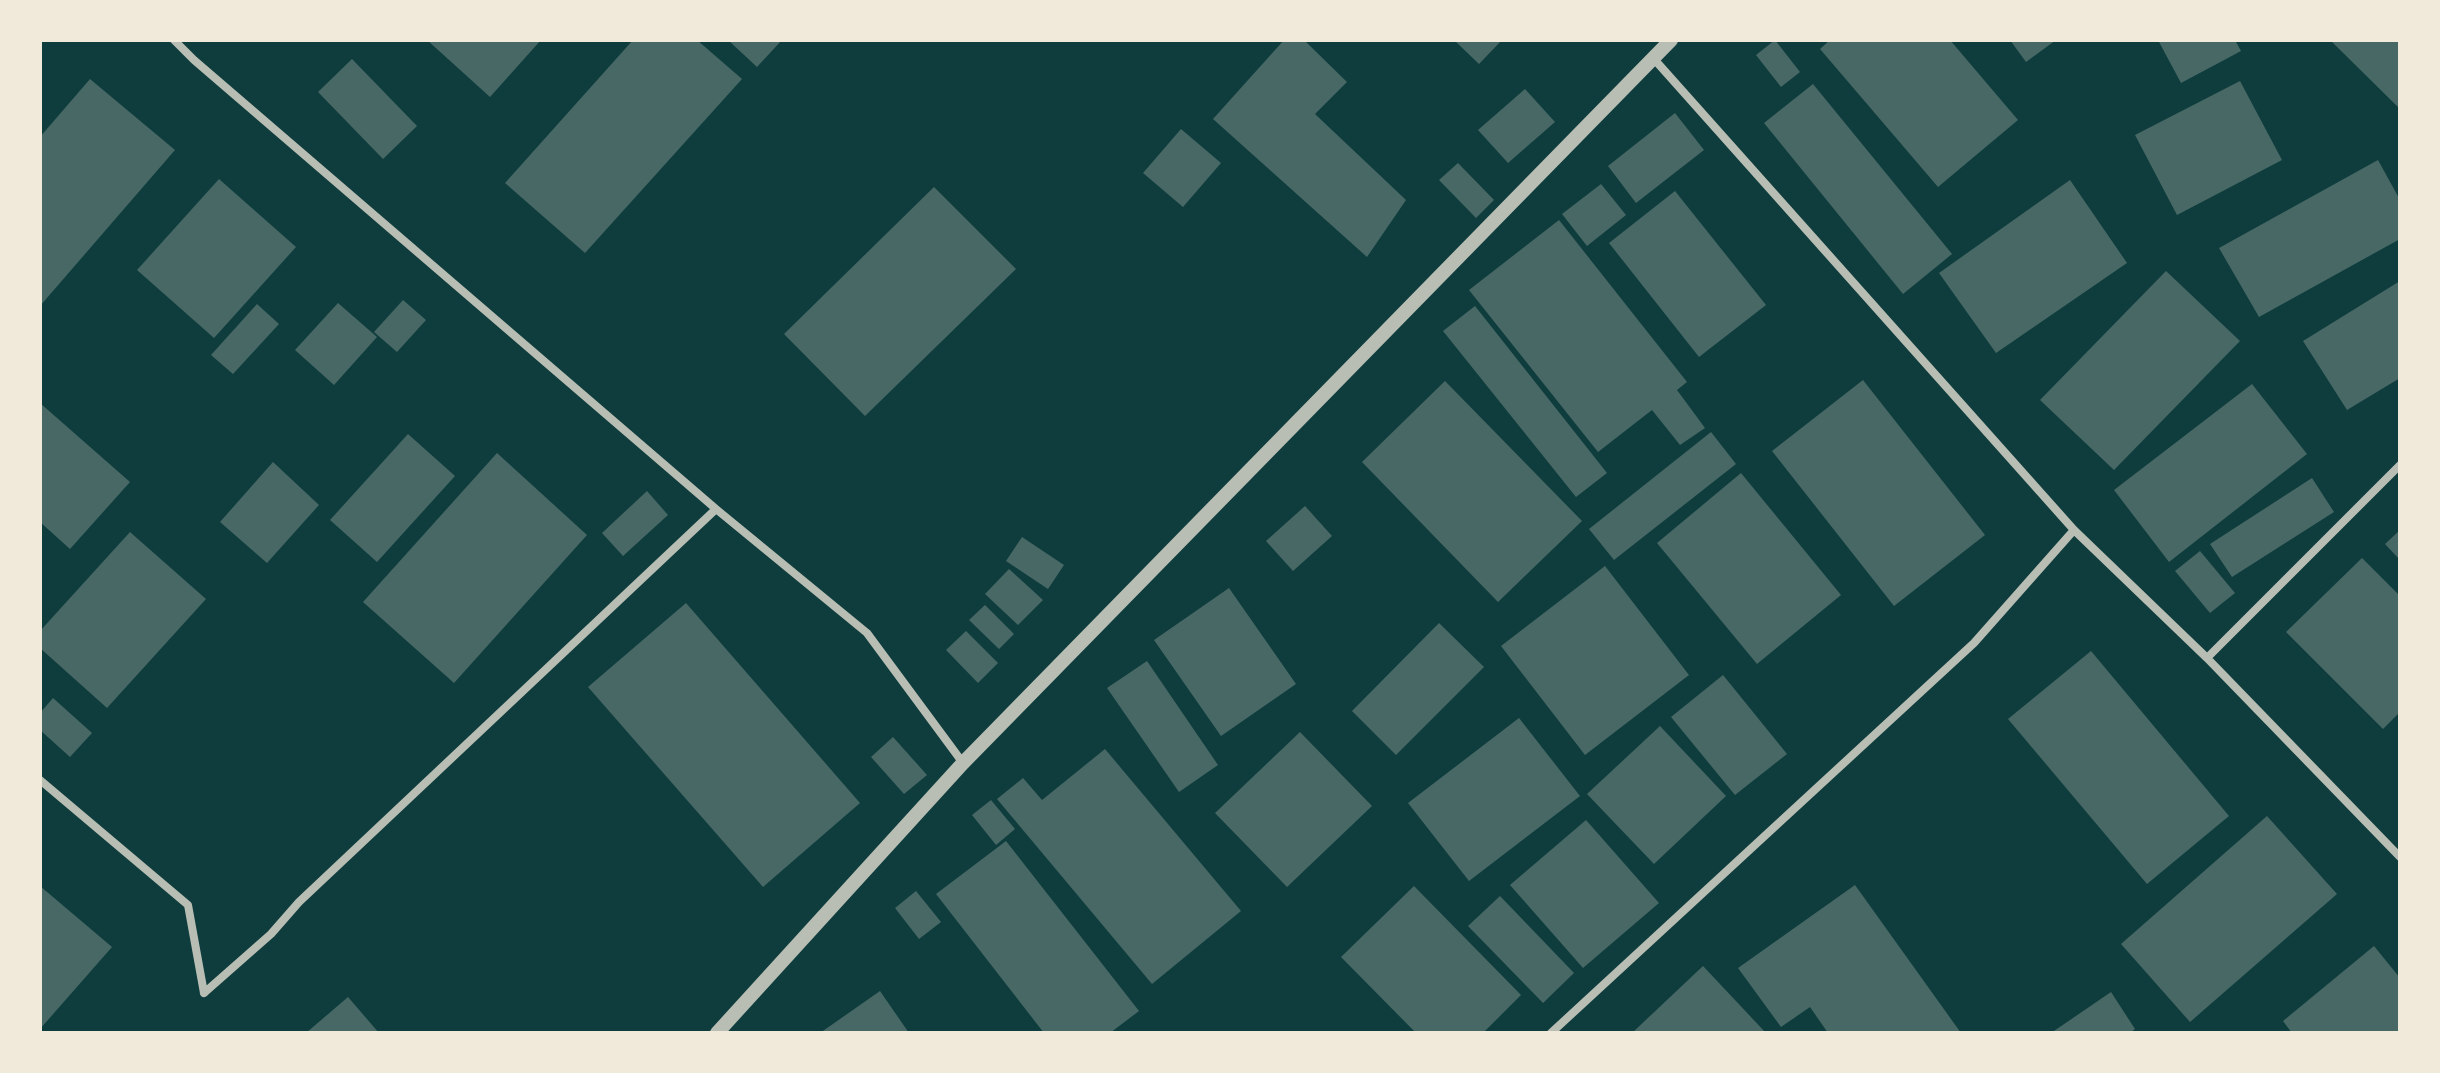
<!DOCTYPE html>
<style>
body{margin:0}
#map{position:relative;width:2440px;height:1073px;overflow:hidden;background:#0f3d3e;font-family:"Public Sans",sans-serif}
canvas{display:block}
.frame{position:absolute;inset:0;border:42px solid #f1e9da;pointer-events:none}
</style>
<div id="map">
<canvas width="2440" height="1073"></canvas>
<div class="frame"></div>
</div>
<script>
const ctx = document.querySelector('canvas').getContext('2d');
ctx.lineJoin = 'round';
function paint(path, color) { ctx.fillStyle = color; ctx.fill(path, 'evenodd'); }
function stroke(path, color, width, dash) { ctx.strokeStyle = color; ctx.lineWidth = width; ctx.lineCap = dash ? 'butt' : 'round'; ctx.setLineDash(dash || []); ctx.stroke(path); }
paint(new Path2D(`
 M 427,40 L 541,40 L 490,97 Z
 M 633,40 L 697,40 L 742,79 L 585,253 L 505,183 Z
 M 728,40 L 782,40 L 757,67 Z
 M 1284,40 L 1304,40 L 1347,82 L 1315,114 L 1406,200 L 1367,257 L 1213,119 Z
 M 1454,40 L 1502,40 L 1479,64 Z
 M 1775,40 L 1800,72 L 1781,87 L 1756,55 Z
 M 1830,40 L 1950,40 L 2018,120 L 1938,187 L 1820,49 Z
 M 2010,40 L 2056,40 L 2026,62 Z
 M 2158,40 L 2235,40 L 2241,51 L 2181,83 Z
 M 2330,40 L 2400,40 L 2400,109 Z
 M 352,59 L 417,126 L 383,159 L 318,92 Z
 M 90,79 L 175,150 L 40,306 L 40,137 Z
 M 2240,81 L 2282,160 L 2177,215 L 2135,135 Z
 M 1813,84 L 1952,254 L 1903,294 L 1764,123 Z
 M 1525,89 L 1555,122 L 1508,163 L 1478,130 Z
 M 1675,113 L 1704,150 L 1636,203 L 1608,166 Z
 M 1181,129 L 1221,163 L 1183,207 L 1143,173 Z
 M 2378,160 L 2400,200 L 2400,239 L 2259,317 L 2219,248 Z
 M 1458,163 L 1494,200 L 1476,218 L 1439,180 Z
 M 219,179 L 296,247 L 214,338 L 137,270 Z
 M 2070,180 L 2127,263 L 1996,353 L 1939,273 Z
 M 1601,184 L 1626,215 L 1587,246 L 1562,214 Z
 M 934,187 L 1016,269 L 865,416 L 784,334 Z
 M 1675,191 L 1766,305 L 1699,357 L 1609,243 Z
 M 1559,220 L 1687,382 L 1677,390 L 1705,428 L 1680,445 L 1652,410 L 1598,452 L 1469,290 Z
 M 2166,271 L 2240,341 L 2114,470 L 2040,400 Z
 M 2400,281 L 2400,378 L 2347,410 L 2303,341 Z
 M 403,300 L 426,320 L 397,352 L 374,332 Z
 M 338,303 L 377,337 L 334,385 L 295,350 Z
 M 257,304 L 279,324 L 233,374 L 211,355 Z
 M 1475,306 L 1607,473 L 1576,497 L 1443,331 Z
 M 1863,380 L 1985,535 L 1894,606 L 1772,451 Z
 M 1445,381 L 1582,521 L 1498,602 L 1362,462 Z
 M 2252,384 L 2307,454 L 2169,562 L 2114,490 Z
 M 40,403 L 130,482 L 70,549 L 40,522 Z
 M 1711,432 L 1736,464 L 1614,560 L 1589,529 Z
 M 408,434 L 455,476 L 377,562 L 330,520 Z
 M 497,453 L 587,535 L 454,683 L 363,602 Z
 M 273,462 L 319,505 L 267,563 L 220,522 Z
 M 1741,473 L 1841,595 L 1757,664 L 1657,543 Z
 M 2312,478 L 2334,512 L 2232,577 L 2210,544 Z
 M 647,491 L 668,515 L 623,556 L 602,533 Z
 M 1305,506 L 1332,536 L 1293,571 L 1266,541 Z
 M 2400,530 L 2400,560 L 2385,544 Z
 M 130,532 L 206,599 L 107,708 L 40,648 L 40,631 Z
 M 1022,537 L 1064,565 L 1048,589 L 1006,561 Z
 M 2200,551 L 2235,593 L 2210,613 L 2175,571 Z
 M 2362,558 L 2400,596 L 2400,712 L 2383,729 L 2286,632 Z
 M 1605,566 L 1689,675 L 1585,755 L 1501,646 Z
 M 1009,569 L 1043,600 L 1018,625 L 985,594 Z
 M 1229,588 L 1296,684 L 1221,736 L 1154,640 Z
 M 686,603 L 860,803 L 763,887 L 588,687 Z
 M 985,605 L 1014,634 L 999,649 L 969,620 Z
 M 1439,623 L 1484,667 L 1396,755 L 1352,711 Z
 M 966,631 L 998,663 L 978,683 L 946,650 Z
 M 2091,651 L 2229,816 L 2147,884 L 2008,719 Z
 M 1147,661 L 1218,765 L 1179,792 L 1107,688 Z
 M 1723,675 L 1787,754 L 1735,795 L 1671,717 Z
 M 53,698 L 92,733 L 70,757 L 40,730 L 40,713 Z
 M 1519,718 L 1580,796 L 1469,881 L 1408,803 Z
 M 1660,726 L 1726,796 L 1654,864 L 1587,794 Z
 M 1300,732 L 1372,806 L 1287,887 L 1215,813 Z
 M 893,737 L 927,775 L 904,794 L 871,757 Z
 M 1105,749 L 1241,911 L 1152,984 L 997,799 L 1023,778 L 1042,800 Z
 M 991,800 L 1015,829 L 996,845 L 972,815 Z
 M 2267,816 L 2337,894 L 2190,1022 L 2121,944 Z
 M 1586,820 L 1659,903 L 1583,968 L 1510,885 Z
 M 1006,841 L 1139,1011 L 1110,1033 L 1044,1033 L 936,894 Z
 M 1855,885 L 1961,1033 L 1828,1033 L 1810,1007 L 1781,1027 L 1738,968 Z
 M 40,886 L 112,947 L 40,1029 Z
 M 1414,886 L 1521,995 L 1483,1033 L 1416,1033 L 1341,957 Z
 M 916,891 L 941,922 L 919,939 L 895,908 Z
 M 1500,896 L 1574,973 L 1543,1003 L 1468,926 Z
 M 2374,946 L 2400,978 L 2400,1033 L 2292,1033 L 2283,1021 Z
 M 1703,966 L 1766,1033 L 1632,1033 Z
 M 880,991 L 909,1033 L 820,1033 Z
 M 2111,992 L 2135,1029 L 2130,1033 L 2051,1033 Z
 M 348,997 L 379,1033 L 306,1033 Z`), '#486865');
stroke(new Path2D(`
 M 174,40 L 194,60 L 716,509 L 867,633 L 963,763
 M 1654,59 L 2074,530 L 2207,658 L 2400,857
 M 2207,658 L 2400,465
 M 40,780 L 188,905 L 204,993
 M 204,993 L 271,934 L 299,902 L 716,509
 M 1551,1033 L 1974,643 L 2074,530`), '#b8beb3', 8);
stroke(new Path2D(`
 M 717,1033 L 963,763 L 1671,40`), '#b8beb3', 14);
</script>
